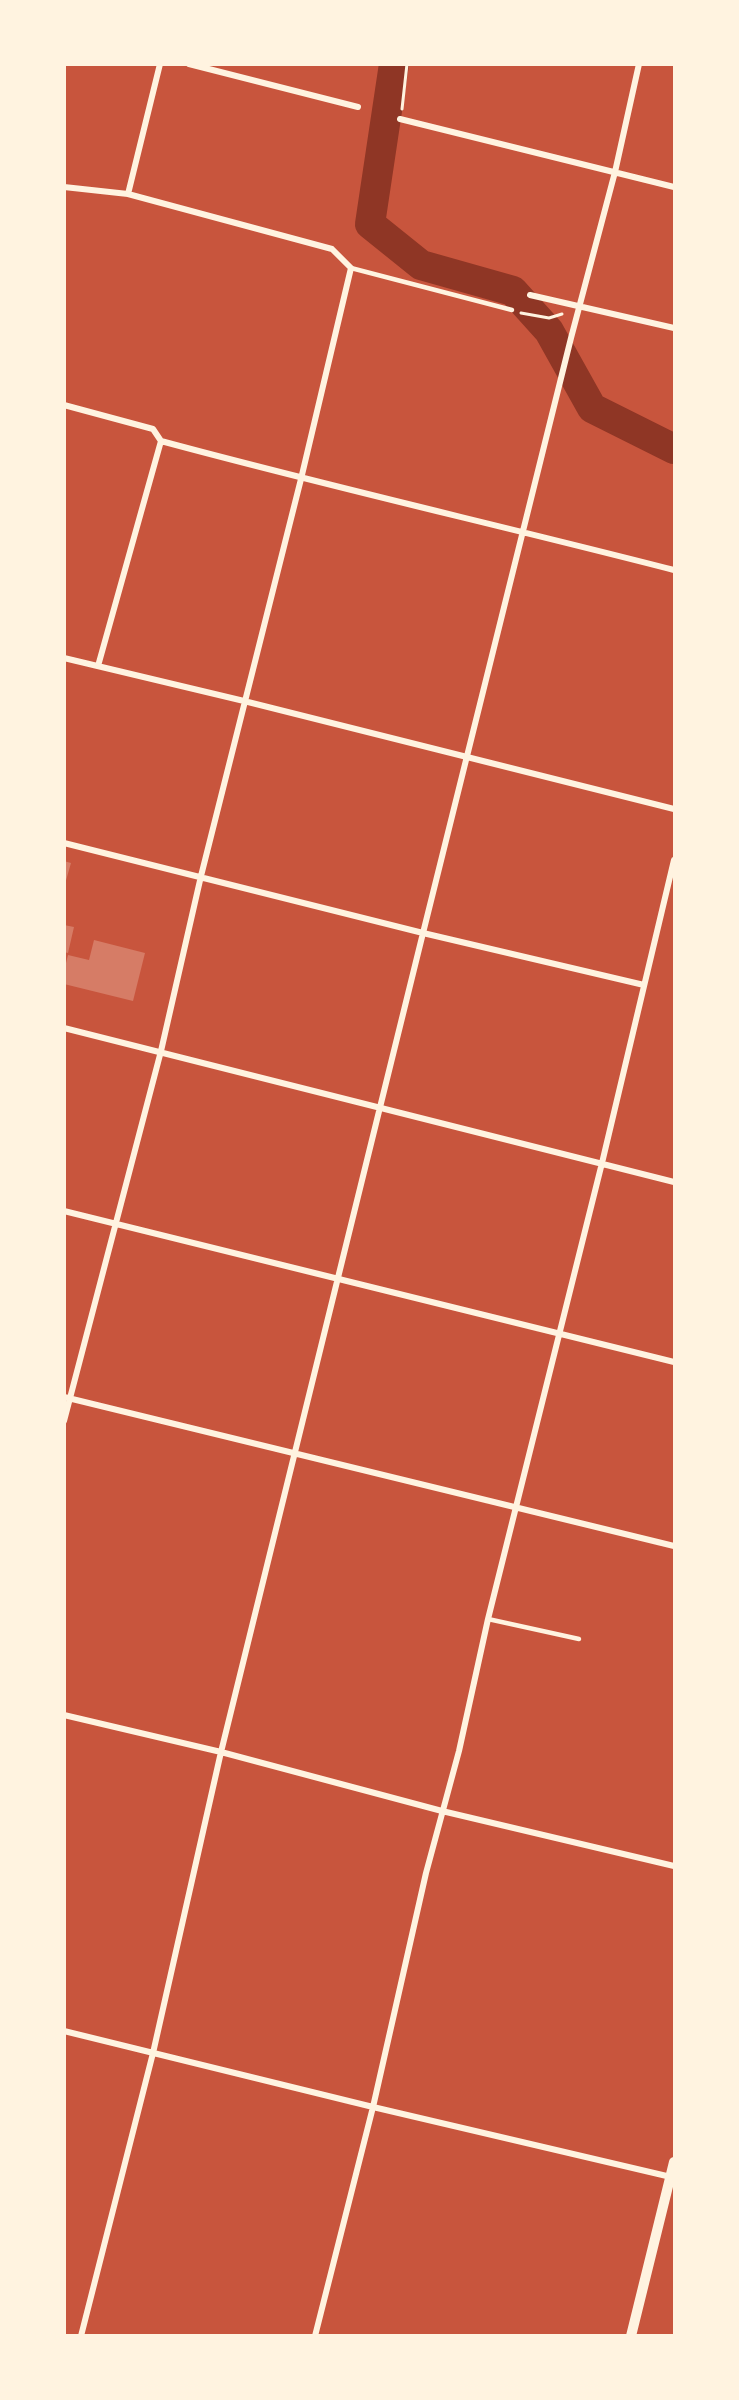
<!DOCTYPE html>
<style>
body{margin:0}
#map{position:relative;width:739px;height:2400px;overflow:hidden;background:#c8553d;font-family:Barlow,sans-serif}
canvas{display:block}
.frame{position:absolute;inset:0;border:66px solid #fff3e0;pointer-events:none}
</style>
<div id="map">
<canvas width="739" height="2400"></canvas>
<div class="frame"></div>
</div>
<script>
const ctx = document.querySelector('canvas').getContext('2d');
ctx.lineJoin = 'round';
function stroke(path, color, width, dash) { ctx.strokeStyle = color; ctx.lineWidth = width; ctx.lineCap = dash ? 'butt' : 'round'; ctx.setLineDash(dash || []); ctx.stroke(path); }
function paint(path, color) { ctx.fillStyle = color; ctx.fill(path, 'evenodd'); }
stroke(new Path2D(`
 M 394,64 L 370,224 L 421,265 L 513,291 L 549,331 L 592,408 L 674,449`), '#8f3625', 30);
paint(new Path2D(`
 M 64,861 L 71,863 L 65,884 L 64,884 Z
 M 64,925 L 74,927 L 68,953 L 64,952 Z
 M 94,940 L 145,953 L 133,1001 L 64,984 L 64,971 L 68,955 L 89,960 Z`), '#d67c66');
stroke(new Path2D(`
 M 402,109 L 407,64
 M 521,313 L 549,318 L 562,314`), '#fff3e0', 3);
stroke(new Path2D(`
 M 351,268 L 512,310
 M 488,1619 L 579,1639`), '#fff3e0', 4.5);
stroke(new Path2D(`
 M 189,64 L 358,107
 M 400,119 L 674,187
 M 64,187 L 128,194 L 332,249 L 351,268 L 301,479 L 201,876 L 161,1051 L 64,1421
 M 128,194 L 160,64
 M 530,295 L 674,328
 M 64,405 L 153,429 L 161,441 C 331,487 503,526 674,570
 M 64,658 L 244,701 L 674,809
 M 98,666 L 161,441
 M 64,843 L 423,933 L 644,985
 M 64,1028 L 674,1182
 M 64,1211 L 674,1362
 M 64,1397 L 674,1546
 M 64,1715 L 221,1752 L 442,1811 L 674,1866
 M 64,2031 L 373,2107 L 671,2177
 M 81,2336 L 153,2053 L 221,1752 L 423,933 L 571,338 L 615,172 L 639,64
 M 315,2336 L 373,2107 L 426,1873 L 459,1751 L 488,1619 L 602,1163 L 674,860`), '#fff3e0', 6);
stroke(new Path2D(`
 M 631,2336 L 674,2162`), '#fff3e0', 10);
</script>
